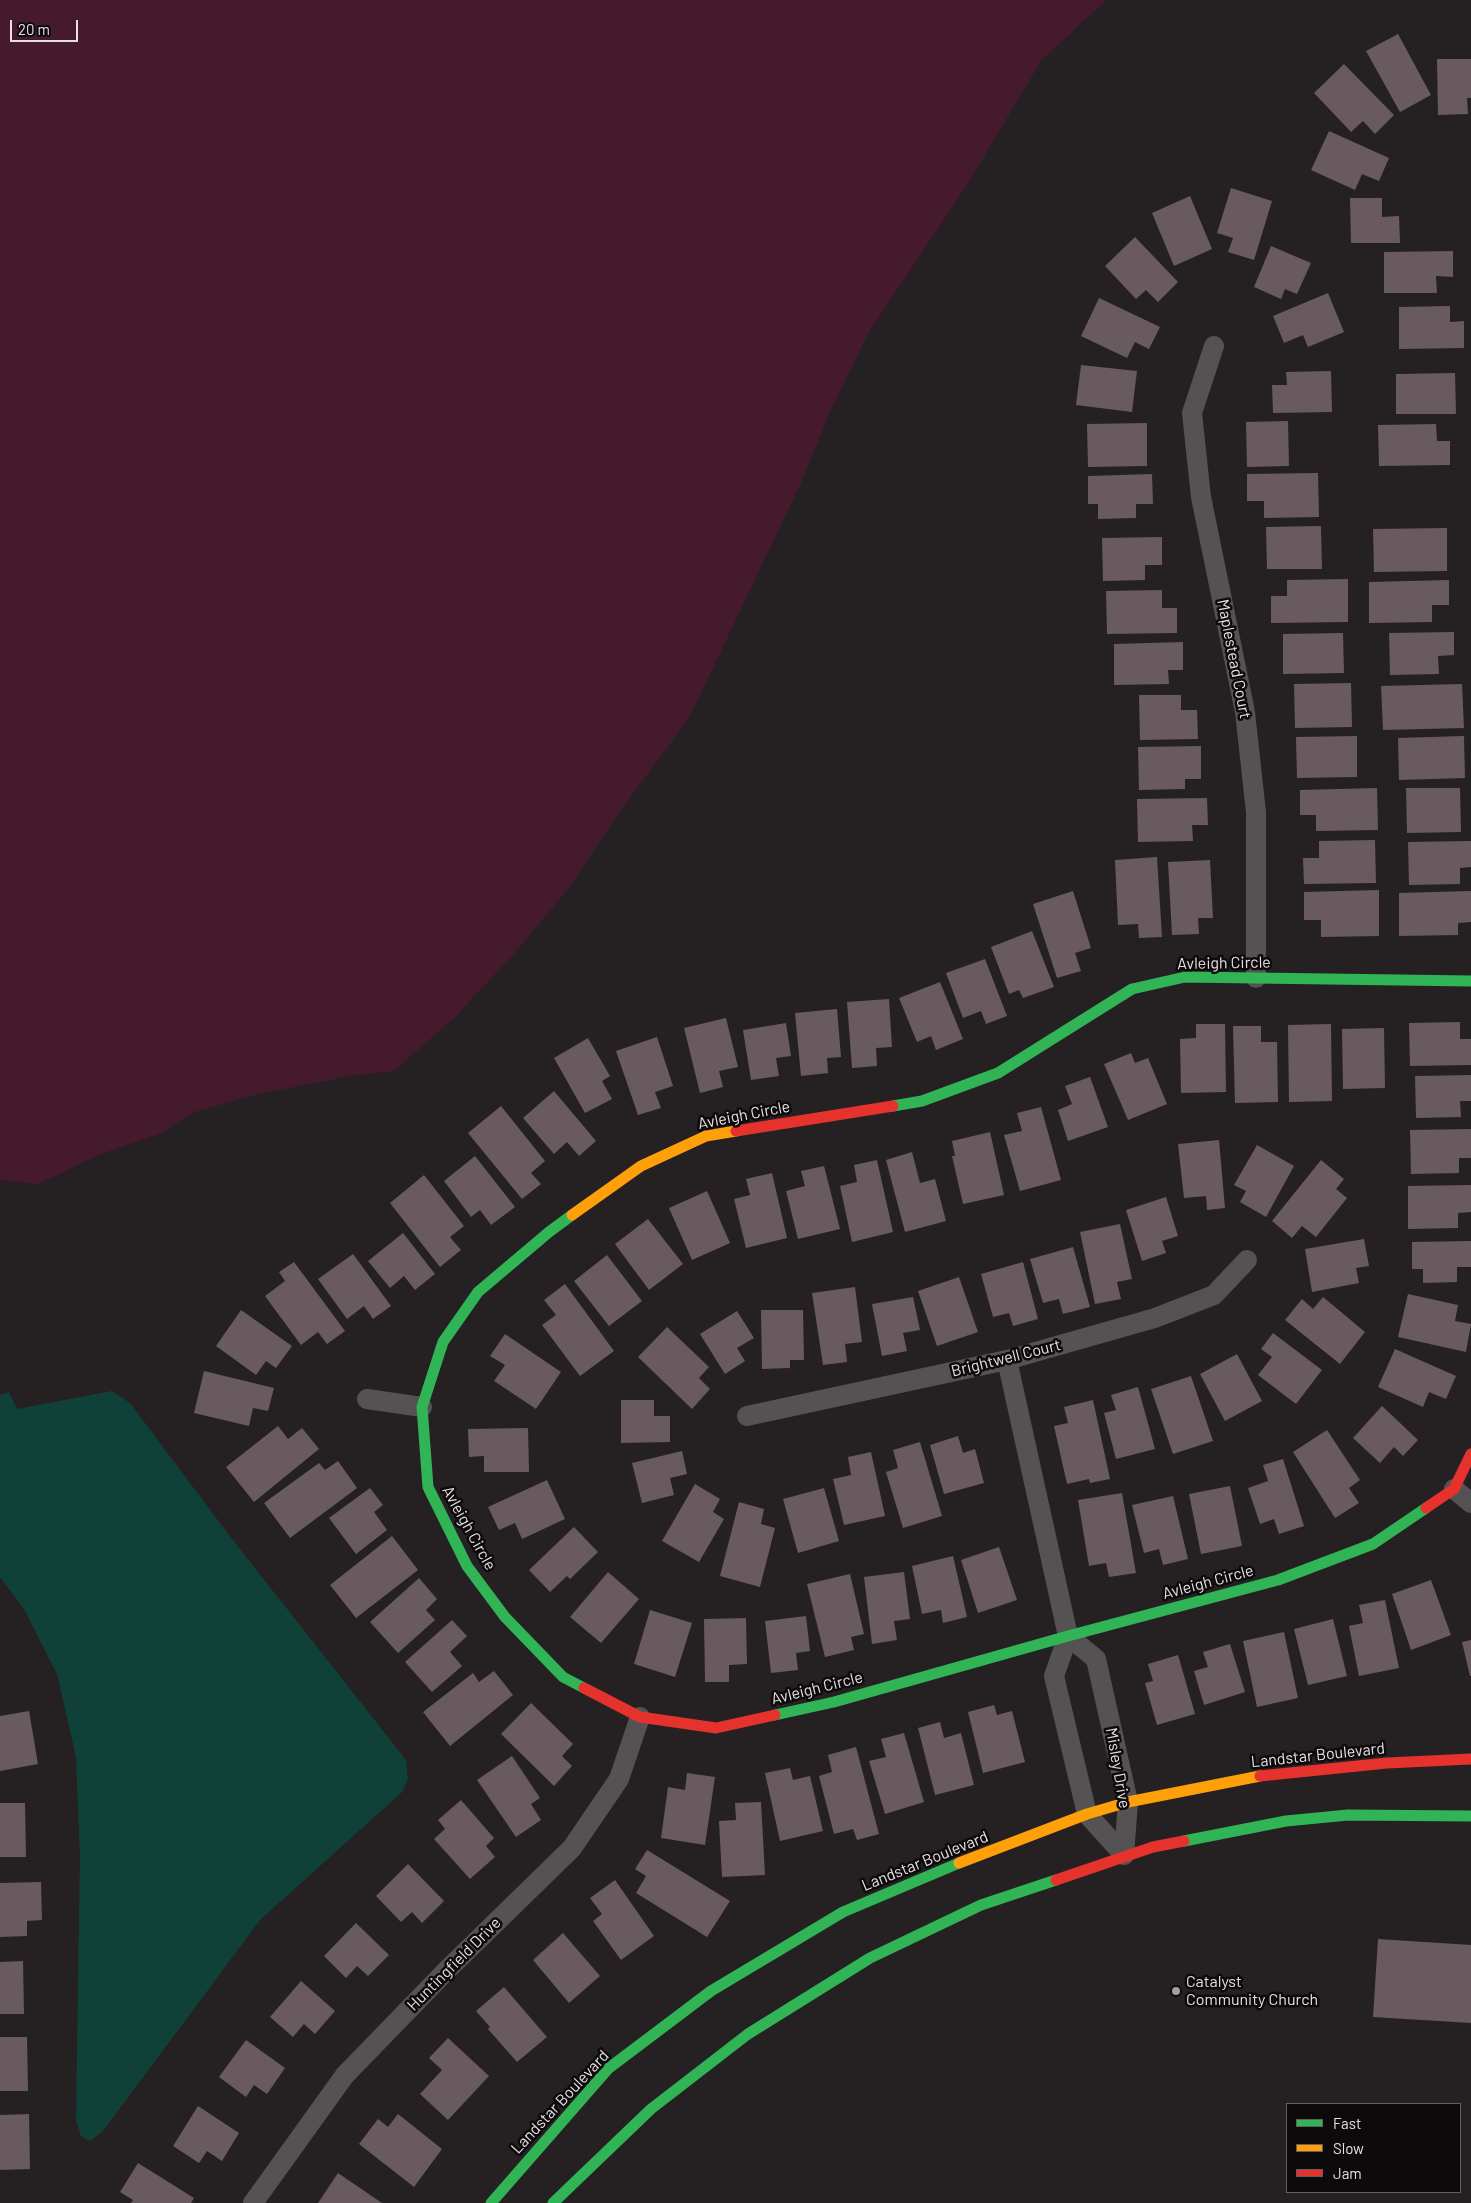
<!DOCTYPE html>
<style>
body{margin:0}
#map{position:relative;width:1471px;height:2203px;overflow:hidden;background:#252123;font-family:Barlow,sans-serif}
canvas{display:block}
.legend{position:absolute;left:1286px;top:2103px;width:175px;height:90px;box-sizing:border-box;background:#0d0a0b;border:1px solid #646061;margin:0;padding:6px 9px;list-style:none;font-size:15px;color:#e6e0e2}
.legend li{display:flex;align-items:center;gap:10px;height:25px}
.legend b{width:25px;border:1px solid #646061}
.scale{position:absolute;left:10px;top:20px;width:68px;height:22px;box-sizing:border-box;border:2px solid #e6e0e2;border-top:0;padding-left:6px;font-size:15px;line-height:18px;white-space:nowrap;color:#e6e0e2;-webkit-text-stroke:4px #0d0a0b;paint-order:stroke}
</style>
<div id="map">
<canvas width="1471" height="2203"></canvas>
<ul class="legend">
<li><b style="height:6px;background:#30b455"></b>Fast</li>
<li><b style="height:6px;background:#ff9f0a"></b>Slow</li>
<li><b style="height:6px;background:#e5322d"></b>Jam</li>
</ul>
<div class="scale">20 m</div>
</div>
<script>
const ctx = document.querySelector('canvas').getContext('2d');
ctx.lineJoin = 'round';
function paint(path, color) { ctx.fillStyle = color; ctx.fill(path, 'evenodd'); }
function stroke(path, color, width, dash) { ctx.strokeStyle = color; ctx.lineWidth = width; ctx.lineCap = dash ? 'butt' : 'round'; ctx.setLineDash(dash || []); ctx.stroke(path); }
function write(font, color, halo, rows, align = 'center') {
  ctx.font = font + ' Barlow,sans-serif'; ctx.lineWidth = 5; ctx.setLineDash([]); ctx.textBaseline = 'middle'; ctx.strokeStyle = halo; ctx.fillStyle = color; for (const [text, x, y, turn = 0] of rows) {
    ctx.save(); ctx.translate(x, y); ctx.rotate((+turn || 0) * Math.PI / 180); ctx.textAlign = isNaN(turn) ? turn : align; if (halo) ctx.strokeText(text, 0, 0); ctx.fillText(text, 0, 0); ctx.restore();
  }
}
paint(new Path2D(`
 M 0,0 L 1106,0 L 1041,61 L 967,185 L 870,330 L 832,407 L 801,483 L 689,718 L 623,807 L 569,888 L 511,957 L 453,1019 L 394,1071 L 351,1076 L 258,1094 L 194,1112 L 162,1133 L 101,1154 L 38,1184 L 0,1180 Z`), '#451a2d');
paint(new Path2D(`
 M 112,1391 L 130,1403 L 232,1539 L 406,1760 L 408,1779 L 402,1792 L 260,1920 L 103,2131 L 90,2141 L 81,2136 L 76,2120 L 80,1855 L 76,1757 L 57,1674 L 24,1609 L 0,1577 L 0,1395 L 9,1392 L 17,1409 Z`), '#104139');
paint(new Path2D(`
 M 1398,34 L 1431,95 L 1400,112 L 1366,51 Z
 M 1437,59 L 1471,59 L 1471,98 L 1467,98 L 1468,114 L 1438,115 Z
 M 1344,64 L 1394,115 L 1375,134 L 1363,121 L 1351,132 L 1314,93 Z
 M 1329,131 L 1389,158 L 1379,181 L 1362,174 L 1355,190 L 1311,170 Z
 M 1231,188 L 1272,201 L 1254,260 L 1228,252 L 1233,238 L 1217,233 Z
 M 1190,196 L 1212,249 L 1174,266 L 1152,213 Z
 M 1350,198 L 1382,198 L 1382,217 L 1399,216 L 1400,243 L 1351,243 Z
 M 1135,237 L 1178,282 L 1158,302 L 1146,290 L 1136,299 L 1105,266 Z
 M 1271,246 L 1311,263 L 1297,294 L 1285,289 L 1281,299 L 1254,287 Z
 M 1453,251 L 1453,277 L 1436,276 L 1437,293 L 1384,293 L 1384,252 Z
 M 1328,293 L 1344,332 L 1308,347 L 1303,335 L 1284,343 L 1273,316 Z
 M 1099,298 L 1160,327 L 1149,349 L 1135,342 L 1127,358 L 1081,336 Z
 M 1450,306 L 1450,322 L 1464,321 L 1464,348 L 1399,349 L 1399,307 Z
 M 1081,365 L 1137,371 L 1132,412 L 1076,405 Z
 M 1331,371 L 1332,412 L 1273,413 L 1272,385 L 1287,385 L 1286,372 Z
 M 1455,373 L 1456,414 L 1396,414 L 1396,374 Z
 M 1288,421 L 1289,466 L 1247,467 L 1246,422 Z
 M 1147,423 L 1147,466 L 1088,467 L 1087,424 Z
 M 1436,424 L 1437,441 L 1450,441 L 1450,465 L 1379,466 L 1378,425 Z
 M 1318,473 L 1319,517 L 1264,518 L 1264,501 L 1247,501 L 1247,474 Z
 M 1152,474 L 1153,504 L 1136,504 L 1136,518 L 1098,519 L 1098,504 L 1088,504 L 1088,476 Z
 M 1321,526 L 1322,569 L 1267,569 L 1266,527 Z
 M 1447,528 L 1447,571 L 1374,572 L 1373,529 Z
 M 1162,537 L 1162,565 L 1145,565 L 1145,580 L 1103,581 L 1102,538 Z
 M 1348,579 L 1348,622 L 1271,623 L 1271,596 L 1287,596 L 1287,580 Z
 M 1449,580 L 1449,605 L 1432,605 L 1432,622 L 1369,623 L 1369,582 Z
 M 1162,590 L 1162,608 L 1177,608 L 1177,633 L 1107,634 L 1106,591 Z
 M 1454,632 L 1454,655 L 1438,656 L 1439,674 L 1390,675 L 1389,633 Z
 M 1343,633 L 1344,673 L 1283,674 L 1283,634 Z
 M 1183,642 L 1183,670 L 1168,670 L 1169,684 L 1114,685 L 1114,644 Z
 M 1351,683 L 1352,727 L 1295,728 L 1294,684 Z
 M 1462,684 L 1464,728 L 1383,730 L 1381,686 Z
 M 1139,695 L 1181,695 L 1181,710 L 1197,710 L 1198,739 L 1140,740 Z
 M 1357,736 L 1357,777 L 1297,778 L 1296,737 Z
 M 1464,736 L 1465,778 L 1399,780 L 1398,738 Z
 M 1201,746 L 1201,779 L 1185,779 L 1185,789 L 1139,790 L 1138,747 Z
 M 1377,788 L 1378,830 L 1316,831 L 1316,815 L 1300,815 L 1300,790 Z
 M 1406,788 L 1460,788 L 1461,832 L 1407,833 Z
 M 1207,798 L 1208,825 L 1192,825 L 1193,841 L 1138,842 L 1137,799 Z
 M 1375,840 L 1376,883 L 1304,884 L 1303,858 L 1319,858 L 1319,841 Z
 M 1471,841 L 1471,867 L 1460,868 L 1460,884 L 1409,885 L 1408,842 Z
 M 1157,857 L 1162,937 L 1139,938 L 1138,924 L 1118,925 L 1115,860 Z
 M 1210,860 L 1213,918 L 1198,918 L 1199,934 L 1172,935 L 1168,862 Z
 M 1379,890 L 1379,936 L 1321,937 L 1321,920 L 1304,920 L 1304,892 Z
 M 1073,891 L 1091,948 L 1075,953 L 1081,971 L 1057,978 L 1033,904 Z
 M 1471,891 L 1471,922 L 1458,923 L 1458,935 L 1399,936 L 1399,893 Z
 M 1032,931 L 1054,987 L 1023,998 L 1019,990 L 1009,994 L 991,947 Z
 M 985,959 L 1007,1016 L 986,1024 L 981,1011 L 963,1018 L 946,973 Z
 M 940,982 L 963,1039 L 936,1050 L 931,1036 L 917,1042 L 899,998 Z
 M 889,999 L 892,1047 L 876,1048 L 877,1066 L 852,1068 L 847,1002 Z
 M 837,1009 L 841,1057 L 827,1058 L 828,1073 L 801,1076 L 795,1013 Z
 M 726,1018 L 738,1067 L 719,1071 L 723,1087 L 700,1093 L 684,1028 Z
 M 1460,1022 L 1460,1039 L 1471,1039 L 1471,1065 L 1410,1066 L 1409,1023 Z
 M 786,1023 L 791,1056 L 776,1058 L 779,1076 L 751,1080 L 743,1030 Z
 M 1196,1024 L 1225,1024 L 1226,1092 L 1181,1093 L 1180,1039 L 1196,1038 Z
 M 1331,1024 L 1332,1101 L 1289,1102 L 1288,1025 Z
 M 1233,1026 L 1261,1026 L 1261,1042 L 1277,1042 L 1278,1102 L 1235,1103 Z
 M 1384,1028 L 1385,1088 L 1343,1089 L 1342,1029 Z
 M 657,1037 L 673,1086 L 655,1092 L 661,1108 L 638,1115 L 616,1051 Z
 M 588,1038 L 610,1076 L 602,1081 L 612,1099 L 585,1113 L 554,1058 Z
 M 1131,1053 L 1135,1063 L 1148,1058 L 1167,1104 L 1128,1120 L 1104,1064 Z
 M 1471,1075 L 1471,1101 L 1460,1101 L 1461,1117 L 1416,1118 L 1415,1076 Z
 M 1090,1077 L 1108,1127 L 1068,1141 L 1058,1110 L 1072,1104 L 1065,1086 Z
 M 554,1091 L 596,1141 L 579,1156 L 567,1142 L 554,1154 L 523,1118 Z
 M 501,1106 L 545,1161 L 531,1173 L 541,1184 L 522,1199 L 468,1133 Z
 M 1041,1107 L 1061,1180 L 1020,1191 L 1004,1135 L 1022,1131 L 1017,1113 Z
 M 1471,1129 L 1471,1158 L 1459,1158 L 1459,1173 L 1411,1174 L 1410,1130 Z
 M 990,1132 L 1004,1195 L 963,1204 L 952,1156 L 955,1156 L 952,1141 Z
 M 1219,1140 L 1225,1208 L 1207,1210 L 1206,1196 L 1184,1198 L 1178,1144 Z
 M 1257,1145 L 1294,1166 L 1266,1217 L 1240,1202 L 1246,1191 L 1234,1185 Z
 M 912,1152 L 920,1183 L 935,1179 L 946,1221 L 905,1232 L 886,1160 Z
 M 475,1156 L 515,1207 L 491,1225 L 480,1210 L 471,1217 L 444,1181 Z
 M 877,1160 L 893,1232 L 852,1242 L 840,1186 L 857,1182 L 854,1165 Z
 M 1321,1160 L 1344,1179 L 1336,1189 L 1347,1198 L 1316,1237 L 1302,1226 L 1292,1238 L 1272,1221 Z
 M 824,1166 L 840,1229 L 798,1239 L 786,1191 L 805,1186 L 801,1171 Z
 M 772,1173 L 787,1238 L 746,1248 L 734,1199 L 750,1195 L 746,1179 Z
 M 424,1175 L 464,1226 L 450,1237 L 461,1250 L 440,1267 L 390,1203 Z
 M 1471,1185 L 1471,1212 L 1458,1213 L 1458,1228 L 1408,1229 L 1408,1186 Z
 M 707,1191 L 730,1243 L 692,1260 L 669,1208 Z
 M 1166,1197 L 1178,1236 L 1162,1241 L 1166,1253 L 1142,1261 L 1126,1210 Z
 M 648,1219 L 683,1264 L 649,1290 L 615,1244 Z
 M 1120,1224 L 1132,1279 L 1117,1282 L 1121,1299 L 1095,1304 L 1080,1232 Z
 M 403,1233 L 435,1274 L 415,1290 L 404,1276 L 390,1288 L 368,1261 Z
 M 1364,1239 L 1369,1266 L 1356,1268 L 1359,1283 L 1312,1292 L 1305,1249 Z
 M 1471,1241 L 1471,1267 L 1457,1267 L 1457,1282 L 1423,1283 L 1423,1269 L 1412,1269 L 1412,1242 Z
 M 1073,1247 L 1090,1307 L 1063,1314 L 1059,1299 L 1043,1303 L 1030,1259 Z
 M 353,1254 L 391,1306 L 373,1319 L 364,1306 L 347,1319 L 318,1279 Z
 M 607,1255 L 642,1301 L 609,1326 L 574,1281 Z
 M 294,1262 L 345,1331 L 327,1344 L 318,1332 L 301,1345 L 265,1296 L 285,1281 L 279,1272 Z
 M 1023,1262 L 1038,1319 L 1013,1326 L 1009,1313 L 993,1317 L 981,1274 Z
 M 959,1277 L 978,1332 L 937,1346 L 918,1291 Z
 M 565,1284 L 614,1351 L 580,1376 L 542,1325 L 556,1315 L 544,1300 Z
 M 855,1287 L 862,1342 L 845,1344 L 847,1362 L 823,1365 L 812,1293 Z
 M 1408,1294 L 1458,1305 L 1455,1321 L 1471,1324 L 1466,1352 L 1398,1337 Z
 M 913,1297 L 920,1330 L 903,1333 L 907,1351 L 882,1356 L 872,1304 Z
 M 1323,1297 L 1365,1332 L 1340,1364 L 1285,1320 L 1302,1299 L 1313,1309 Z
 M 241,1310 L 292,1346 L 276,1368 L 266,1361 L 256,1375 L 216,1346 Z
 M 761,1310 L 803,1310 L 804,1360 L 790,1360 L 790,1368 L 762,1369 Z
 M 737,1311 L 754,1338 L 737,1348 L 745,1361 L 725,1374 L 700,1334 Z
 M 667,1327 L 709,1367 L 699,1378 L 710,1389 L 692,1409 L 638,1357 Z
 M 1273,1333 L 1322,1370 L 1296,1404 L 1258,1375 L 1272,1357 L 1261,1349 Z
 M 505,1334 L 561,1372 L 536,1409 L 494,1381 L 505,1365 L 490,1356 Z
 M 1395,1349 L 1456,1376 L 1446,1399 L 1429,1392 L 1423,1407 L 1378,1387 Z
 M 1237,1354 L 1262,1401 L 1225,1421 L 1200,1374 Z
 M 204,1371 L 274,1388 L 268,1411 L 253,1408 L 249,1426 L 194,1413 Z
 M 1191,1376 L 1213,1441 L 1173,1454 L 1151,1389 Z
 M 1138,1387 L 1155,1449 L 1116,1459 L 1104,1413 L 1116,1410 L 1111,1395 Z
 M 621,1400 L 654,1400 L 654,1416 L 670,1416 L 670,1442 L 621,1443 Z
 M 1093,1400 L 1110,1479 L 1090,1483 L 1089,1479 L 1067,1484 L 1054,1426 L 1068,1423 L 1064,1407 Z
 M 1382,1406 L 1418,1440 L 1403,1456 L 1394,1447 L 1380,1463 L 1353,1438 Z
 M 278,1426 L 288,1439 L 302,1428 L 319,1449 L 254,1502 L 226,1467 Z
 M 528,1428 L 529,1472 L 484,1472 L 484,1456 L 469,1457 L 468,1429 Z
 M 1327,1430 L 1360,1480 L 1349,1488 L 1359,1503 L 1335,1518 L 1293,1452 Z
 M 958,1436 L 963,1453 L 975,1449 L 984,1483 L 944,1494 L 930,1445 Z
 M 920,1442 L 942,1516 L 903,1528 L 886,1472 L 898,1468 L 893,1450 Z
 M 682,1451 L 687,1474 L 670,1478 L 674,1495 L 642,1503 L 632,1463 Z
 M 871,1452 L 885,1516 L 844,1525 L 833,1479 L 851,1475 L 848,1457 Z
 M 1283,1459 L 1304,1526 L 1279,1534 L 1274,1519 L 1260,1524 L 1248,1488 L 1268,1481 L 1263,1465 Z
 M 338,1461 L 357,1488 L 290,1538 L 264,1503 L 319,1463 L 325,1470 Z
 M 547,1480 L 565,1519 L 522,1539 L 515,1523 L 499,1530 L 488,1507 Z
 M 695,1484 L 720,1499 L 713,1512 L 724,1519 L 699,1562 L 662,1541 Z
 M 1230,1486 L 1242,1546 L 1201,1554 L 1189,1494 Z
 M 370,1488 L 383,1505 L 374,1512 L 387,1530 L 356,1554 L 329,1518 Z
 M 824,1488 L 839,1541 L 798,1553 L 783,1499 Z
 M 1122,1493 L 1136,1573 L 1109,1577 L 1106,1563 L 1089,1566 L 1078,1500 Z
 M 1173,1496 L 1188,1559 L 1163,1565 L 1159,1549 L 1144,1553 L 1132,1505 Z
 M 739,1502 L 764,1509 L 761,1524 L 775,1528 L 760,1587 L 720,1576 Z
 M 574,1527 L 598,1552 L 570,1579 L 567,1576 L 550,1592 L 529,1570 Z
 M 392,1536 L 418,1570 L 356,1618 L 330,1585 Z
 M 999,1547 L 1017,1600 L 978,1613 L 961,1560 Z
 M 953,1556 L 967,1617 L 943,1623 L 941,1610 L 922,1614 L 912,1566 Z
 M 608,1572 L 639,1599 L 601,1643 L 570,1617 Z
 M 904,1572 L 910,1619 L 894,1621 L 897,1640 L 872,1644 L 864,1577 Z
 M 850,1574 L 864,1634 L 851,1637 L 854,1650 L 825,1657 L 807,1584 Z
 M 419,1578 L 437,1599 L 426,1610 L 435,1620 L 398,1653 L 370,1622 Z
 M 1431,1580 L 1451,1635 L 1411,1650 L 1392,1594 Z
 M 1385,1600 L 1399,1668 L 1359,1676 L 1349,1626 L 1363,1623 L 1359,1605 Z
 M 650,1610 L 692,1623 L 675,1677 L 634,1664 Z
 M 806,1616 L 810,1651 L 796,1653 L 798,1670 L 771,1673 L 765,1621 Z
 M 746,1618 L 747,1664 L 729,1665 L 729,1682 L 705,1682 L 704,1619 Z
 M 1333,1619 L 1347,1676 L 1308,1685 L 1294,1629 Z
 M 452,1620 L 467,1636 L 450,1652 L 462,1666 L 432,1692 L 405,1662 Z
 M 1284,1632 L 1298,1698 L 1257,1707 L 1243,1641 Z
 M 1471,1640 L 1471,1676 L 1470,1676 L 1462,1642 Z
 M 1230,1644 L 1245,1692 L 1204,1705 L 1194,1671 L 1208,1667 L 1203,1652 Z
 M 1178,1655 L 1195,1714 L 1157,1725 L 1145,1683 L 1153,1681 L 1148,1664 Z
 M 494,1671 L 513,1695 L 450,1746 L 423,1712 L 473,1673 L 479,1682 Z
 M 531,1703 L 573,1744 L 562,1756 L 572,1766 L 554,1786 L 501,1734 Z
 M 994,1705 L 997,1715 L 1012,1711 L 1025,1762 L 983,1773 L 968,1712 Z
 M 29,1711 L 38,1764 L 0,1771 L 0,1716 Z
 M 940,1722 L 944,1738 L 961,1733 L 974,1785 L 935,1795 L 918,1728 Z
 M 904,1733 L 924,1802 L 885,1814 L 869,1761 L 886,1757 L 881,1739 Z
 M 856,1747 L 879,1834 L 857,1840 L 853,1829 L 834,1834 L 819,1776 L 832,1772 L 828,1755 Z
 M 512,1756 L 540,1798 L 531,1804 L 541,1820 L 516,1837 L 477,1780 Z
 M 790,1768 L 793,1780 L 810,1776 L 823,1831 L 780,1841 L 765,1773 Z
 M 687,1773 L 715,1777 L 705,1845 L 661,1838 L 668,1787 L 685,1790 Z
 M 461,1800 L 494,1838 L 486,1846 L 495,1857 L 470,1879 L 434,1839 L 445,1829 L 438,1820 Z
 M 761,1802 L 765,1875 L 722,1877 L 719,1821 L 736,1820 L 735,1803 Z
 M 0,1803 L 25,1803 L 26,1857 L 0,1857 Z
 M 647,1850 L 730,1901 L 707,1937 L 636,1893 L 646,1876 L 635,1869 Z
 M 408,1864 L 444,1901 L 422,1923 L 412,1912 L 401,1922 L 376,1896 Z
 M 615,1880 L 654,1936 L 621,1960 L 593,1921 L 602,1914 L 590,1898 Z
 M 41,1882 L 42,1920 L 27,1921 L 27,1936 L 0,1937 L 0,1883 Z
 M 356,1923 L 389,1955 L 368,1976 L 357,1966 L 346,1978 L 324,1956 Z
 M 563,1933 L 600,1976 L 569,2003 L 533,1960 Z
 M 1378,1939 L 1471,1945 L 1471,2023 L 1373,2017 Z
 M 23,1961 L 24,2014 L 0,2014 L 0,1962 Z
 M 301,1981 L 335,2011 L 315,2034 L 304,2024 L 293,2037 L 270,2017 Z
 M 504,1987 L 547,2037 L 517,2062 L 488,2029 L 490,2027 L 476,2011 Z
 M 0,2037 L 27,2037 L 28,2091 L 0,2091 Z
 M 448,2038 L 489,2076 L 448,2120 L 420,2094 L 442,2070 L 429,2058 Z
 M 246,2040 L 285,2068 L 267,2094 L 254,2085 L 246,2097 L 219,2077 Z
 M 198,2106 L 239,2133 L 222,2161 L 207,2151 L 199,2163 L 173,2146 Z
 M 29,2114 L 30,2169 L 0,2170 L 0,2115 Z
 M 398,2114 L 442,2149 L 414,2187 L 359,2144 L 378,2119 L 388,2127 Z
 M 138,2163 L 194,2198 L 191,2203 L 131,2203 L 133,2200 L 120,2192 Z
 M 338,2173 L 382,2203 L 318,2203 Z`), '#695a60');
stroke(new Path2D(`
 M 1214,346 L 1192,413 L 1201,497 L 1245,712 L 1256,812 L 1256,978
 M 1007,1360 L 1068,1636 L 1054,1676 L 1087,1814 L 1124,1855
 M 367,1399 L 422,1407
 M 747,1416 L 1007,1360 L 1155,1318 L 1214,1295 L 1247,1260
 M 1454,1489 L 1471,1503
 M 1068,1636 L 1096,1659 L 1128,1802 L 1124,1855
 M 253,2203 L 345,2075 L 445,1972 L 572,1848 L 619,1779 L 640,1717`), '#555253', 20);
stroke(new Path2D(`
 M 893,1106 L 922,1101 L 998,1073 L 1132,989 L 1185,977 L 1471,981
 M 572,1215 L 549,1232 L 478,1292 L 443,1342 L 422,1407 L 428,1487 L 467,1566 L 505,1617 L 563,1677 L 584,1688
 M 775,1715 L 834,1702 L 1068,1636 L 1278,1580 L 1373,1544 L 1426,1508
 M 1184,1841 L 1286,1821 L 1348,1815 L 1471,1816
 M 491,2203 L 609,2068 L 711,1991 L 843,1912 L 959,1863
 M 553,2203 L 651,2109 L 748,2034 L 870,1958 L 981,1905 L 1056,1880`), '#30b455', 11);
stroke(new Path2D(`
 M 572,1215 L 641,1166 L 706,1136 L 736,1131
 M 959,1863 L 1087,1814 L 1128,1802 L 1260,1776`), '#ff9f0a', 11);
stroke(new Path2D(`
 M 736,1131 L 893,1106
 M 1426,1508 L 1454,1489 L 1471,1454
 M 584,1688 L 640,1717 L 716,1728 L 775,1715
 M 1260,1776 L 1387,1763 L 1471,1759
 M 1056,1880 L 1153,1847 L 1184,1841`), '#e5322d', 11);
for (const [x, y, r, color] of [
 [1176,1991,5,"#a29d9f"]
]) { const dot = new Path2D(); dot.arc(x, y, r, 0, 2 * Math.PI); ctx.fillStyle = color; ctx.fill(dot); stroke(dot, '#0d0a0b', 2); }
write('16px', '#e6e0e2', '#0d0a0b', [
 ["Maplestead Court",1234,659,79],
 ["Avleigh Circle",1224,963,-1],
 ["Avleigh Circle",744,1115,-11],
 ["Brightwell Court",1006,1358,-14],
 ["Avleigh Circle",469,1528,61],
 ["Avleigh Circle",1208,1582,-15],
 ["Avleigh Circle",817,1688,-14],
 ["Landstar Boulevard",1318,1755,-6],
 ["Misley Drive",1118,1768,80],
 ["Landstar Boulevard",925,1861,-22],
 ["Huntingfield Drive",454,1964,-45],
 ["Landstar Boulevard",560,2102,-47]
]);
write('16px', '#e6e0e2', '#0d0a0b', [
 ["Catalyst",1186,1982],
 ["Community Church",1186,2000]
], 'left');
</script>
